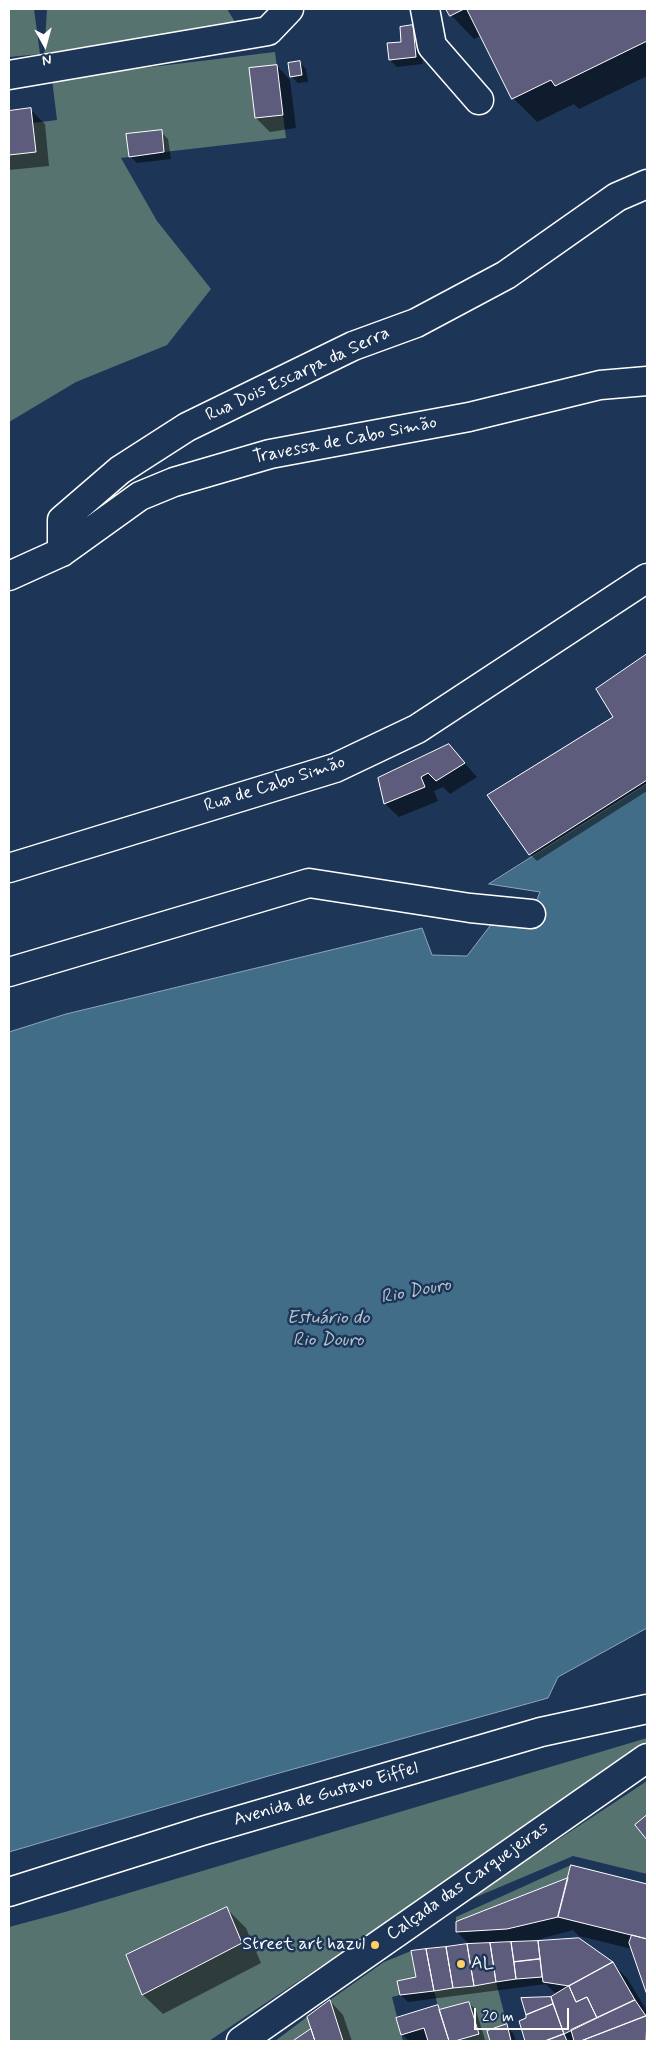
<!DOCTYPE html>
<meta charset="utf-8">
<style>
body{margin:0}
#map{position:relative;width:656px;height:2050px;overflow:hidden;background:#1d3557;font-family:Mynerve,sans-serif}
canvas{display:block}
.frame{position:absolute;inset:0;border:10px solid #fff;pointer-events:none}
.north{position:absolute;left:20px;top:20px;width:50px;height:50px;-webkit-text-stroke:4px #1d3557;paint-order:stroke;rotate:173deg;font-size:14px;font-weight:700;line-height:20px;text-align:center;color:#fff}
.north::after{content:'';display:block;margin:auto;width:18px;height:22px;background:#fff;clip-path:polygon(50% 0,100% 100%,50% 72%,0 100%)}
.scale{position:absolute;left:474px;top:2008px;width:95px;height:22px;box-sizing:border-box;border:2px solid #fff;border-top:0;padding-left:6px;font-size:15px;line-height:18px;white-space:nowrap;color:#fff;-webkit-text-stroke:4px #1d3557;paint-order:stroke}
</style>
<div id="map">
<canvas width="656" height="2050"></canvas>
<div class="frame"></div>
<div class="north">N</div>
<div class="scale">20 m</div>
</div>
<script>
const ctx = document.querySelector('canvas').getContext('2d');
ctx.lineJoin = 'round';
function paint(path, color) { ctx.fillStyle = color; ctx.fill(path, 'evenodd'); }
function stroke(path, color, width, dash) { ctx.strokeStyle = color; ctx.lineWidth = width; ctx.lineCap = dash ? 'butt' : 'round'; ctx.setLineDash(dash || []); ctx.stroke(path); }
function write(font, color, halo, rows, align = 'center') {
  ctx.font = font + ' Mynerve,sans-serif'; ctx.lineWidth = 5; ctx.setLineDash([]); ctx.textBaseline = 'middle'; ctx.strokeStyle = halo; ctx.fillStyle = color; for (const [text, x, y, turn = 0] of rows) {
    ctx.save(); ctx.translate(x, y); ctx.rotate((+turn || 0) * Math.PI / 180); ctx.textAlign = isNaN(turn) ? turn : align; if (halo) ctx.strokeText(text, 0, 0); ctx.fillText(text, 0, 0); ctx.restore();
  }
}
paint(new Path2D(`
 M 9,9 L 34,9 L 40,54 L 9,57 Z
 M 47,9 L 227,9 L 240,30 L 44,59 Z
 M 275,52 L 286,138 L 164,152 L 161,130 L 126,134 L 129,157 L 121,158 L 157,221 L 211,289 L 167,345 L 76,382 L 9,422 L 9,155 L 36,152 L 33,123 L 57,120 L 52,79 Z
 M 647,1738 L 647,1748 L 209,2041 L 9,2041 L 9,1927 L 65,1912 ZM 226,1907 L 242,1943 L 142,1995 L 126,1955 Z
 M 647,1781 L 647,1815 L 635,1825 L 647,1840 L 647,1874 L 573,1856 L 462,1903 Z
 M 571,1865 L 568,1878 L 456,1922 L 456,1917 Z
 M 411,1951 L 416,1977 L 398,1981 L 400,1995 L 392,1997 L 403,2041 L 343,2041 L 330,2000 L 384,1962 Z
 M 496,1982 L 507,2024 L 488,2031 L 490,2041 L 463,2041 L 463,2039 L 479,2033 L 469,2002 L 439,2010 L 434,1991 Z
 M 307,2017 L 311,2029 L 293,2041 L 275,2041 Z`), '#577370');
const water = new Path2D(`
 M 647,784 L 647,1628 L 558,1677 L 548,1698 L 265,1777 L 9,1852 L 9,1032 L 66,1014 L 422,928 L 432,955 L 467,956 L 493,922 L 531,914 L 540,892 L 489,884 Z`);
paint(water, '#426d89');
stroke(water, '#8ea7b8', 1);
paint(new Path2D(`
 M 447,9 L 647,9 L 647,76 L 579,109 L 574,104 L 537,122 L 513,98 L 482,35 L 474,39 L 451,15 Z
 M 412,27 L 419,34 L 423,64 L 397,67 L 390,60 Z
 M 299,62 L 306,69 L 308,82 L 298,83 L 291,76 Z
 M 277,66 L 290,80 L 296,128 L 270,132 L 256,118 Z
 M 31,110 L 45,124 L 49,166 L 9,170 L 9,112 Z
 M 161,132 L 168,139 L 171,159 L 137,163 L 130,156 Z
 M 647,656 L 647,791 L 537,861 L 530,854 L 615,717 L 598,690 Z
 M 449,746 L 477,777 L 450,794 L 443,787 L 434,791 L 438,801 L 399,817 L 385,804 L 379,779 Z
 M 572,1866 L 647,1885 L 647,1992 L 632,1949 L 579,1936 L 573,1930 L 529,1942 L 578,1939 L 612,1963 L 627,1978 L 647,2011 L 647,2041 L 526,2041 L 520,2022 L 528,2019 L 557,1995 L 546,1984 L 408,2002 L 401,1995 L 417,1978 L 470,1945 L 457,1932 L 457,1923 L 569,1879 Z
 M 226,1908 L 246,1928 L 261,1963 L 163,2014 L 143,1995 L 127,1956 Z
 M 330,2001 L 343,2015 L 352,2041 L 296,2041 L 310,2031 L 313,2034 Z
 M 469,2003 L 476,2010 L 485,2040 L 409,2041 L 402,2034 L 437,2006 L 442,2011 Z
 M 506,2026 L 513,2033 L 516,2041 L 492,2041 L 489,2032 Z`), '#0007');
const building = new Path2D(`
 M 446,9 L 464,9 L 450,16 Z
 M 467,9 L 647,9 L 647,41 L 555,86 L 551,80 L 512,99 Z
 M 413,25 L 416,57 L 389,60 L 387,43 L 401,42 L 400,27 Z
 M 300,61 L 302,75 L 290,77 L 288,63 Z
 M 277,65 L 283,115 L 255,118 L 249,68 Z
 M 31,108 L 36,152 L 9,155 L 9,111 Z
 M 162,130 L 164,152 L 129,157 L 126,134 Z
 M 647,654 L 647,780 L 529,855 L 487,795 L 613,717 L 596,689 Z
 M 449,744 L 465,763 L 436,781 L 428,773 L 421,777 L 425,787 L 384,804 L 378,778 Z
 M 647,1815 L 647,1840 L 635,1825 Z
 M 571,1865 L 647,1884 L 647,1939 L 558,1917 Z
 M 568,1878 L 558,1917 L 507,1929 L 456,1932 L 456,1922 Z
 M 227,1907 L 242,1943 L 142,1995 L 126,1955 Z
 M 632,1935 L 647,1939 L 647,1995 L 629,1943 Z
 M 579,1938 L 613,1962 L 569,1986 L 543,1982 L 538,1941 Z
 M 538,1941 L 540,1959 L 514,1962 L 511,1942 Z
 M 511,1942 L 516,1979 L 496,1982 L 490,1943 Z
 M 490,1943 L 496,1982 L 474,1986 L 467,1944 Z
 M 467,1944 L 474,1986 L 453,1988 L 446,1947 Z
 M 446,1947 L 453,1988 L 434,1991 L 426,1949 Z
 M 426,1949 L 434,1991 L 400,1995 L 397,1981 L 416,1977 L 411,1951 Z
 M 540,1959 L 542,1977 L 516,1979 L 514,1962 Z
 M 613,1962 L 635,2000 L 597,2018 L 587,1997 L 576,2002 L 569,1986 Z
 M 569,1986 L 576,2002 L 587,1997 L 597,2018 L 564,2034 L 551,1997 Z
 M 551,1997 L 553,2004 L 526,2015 L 521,1998 Z
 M 330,2000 L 343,2041 L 315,2041 L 307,2017 Z
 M 635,2000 L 646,2016 L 581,2041 L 574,2041 L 571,2030 Z
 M 469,2002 L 479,2034 L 455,2041 L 449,2041 L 439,2010 Z
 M 553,2004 L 564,2034 L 545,2041 L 525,2041 L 519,2021 L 526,2018 L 526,2015 Z
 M 438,2005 L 449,2041 L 428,2041 L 424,2028 L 401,2035 L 396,2018 Z
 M 646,2016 L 647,2019 L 646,2041 L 581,2041 Z
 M 507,2024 L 511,2041 L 490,2041 L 487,2031 Z
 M 311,2029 L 315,2041 L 293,2041 Z
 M 564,2034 L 567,2041 L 545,2041 Z`);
paint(building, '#5e5c7c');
stroke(building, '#fff', 1);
const minor = new Path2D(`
 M 425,9 L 432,46 L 479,100
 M 9,75 L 268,31 L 289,9
 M 62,552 L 62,520 L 120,470 L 187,427 L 353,346 L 416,323 L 506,275 L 617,197 L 647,184
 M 9,576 L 62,552 L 140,496 L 174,482 L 270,454 L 469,417 L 600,385 L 647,381
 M 9,868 L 335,768 L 417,729 L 647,578
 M 9,972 L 309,883 L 470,908 L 531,914
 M 241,2041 L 647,1758`);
const major = new Path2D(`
 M 9,1892 L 202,1831 L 541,1732 L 647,1709`);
stroke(minor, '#fff', 31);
stroke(major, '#fff', 31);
stroke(minor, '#1d3557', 28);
stroke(major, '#1d3557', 28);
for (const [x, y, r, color] of [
 [375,1945,5,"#ffd166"],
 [461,1964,5,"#ffd166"]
]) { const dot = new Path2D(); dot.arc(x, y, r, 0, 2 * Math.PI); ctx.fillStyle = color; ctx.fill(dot); stroke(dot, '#1d3557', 2); }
write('18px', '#fff', '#1d3557', [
 ["Rua Dois Escarpa da Serra",298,375,-25],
 ["Travessa de Cabo Simão",345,441,-11],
 ["Rua de Cabo Simão",275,785,-18],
 ["Avenida de Gustavo Eiffel",326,1795,-16],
 ["Calçada das Carquejeiras",468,1882,-35]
]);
write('18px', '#fff', '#1d3557', [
 ["Street art hazul",365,1945],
 ["AL",471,1964,"left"]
], 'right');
write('italic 19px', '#b3c5d0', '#1d3557', [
 ["Rio Douro",416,1292,-11],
 ["Estuário do",328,1319],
 ["Rio Douro",328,1341]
]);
</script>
